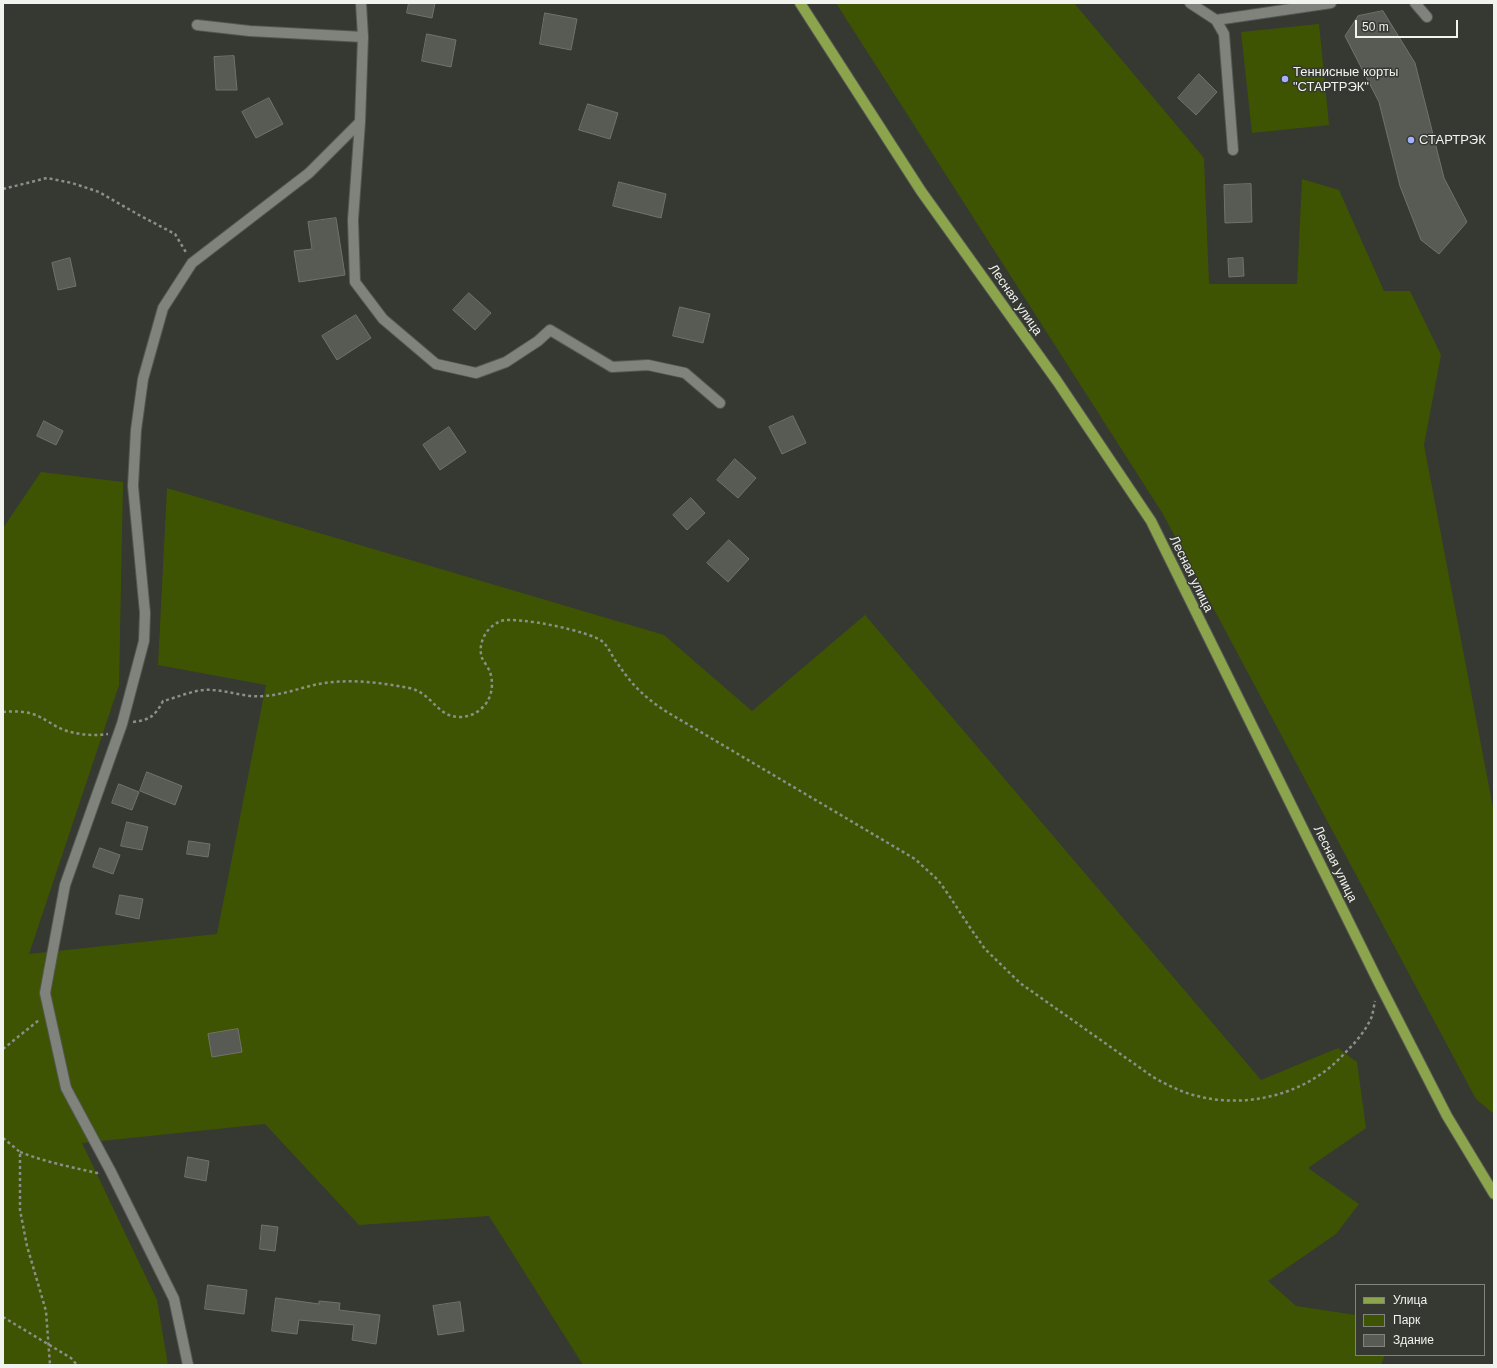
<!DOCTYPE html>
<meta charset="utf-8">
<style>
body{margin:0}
#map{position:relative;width:1497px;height:1368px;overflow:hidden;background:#363832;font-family:Arial,sans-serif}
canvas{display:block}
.frame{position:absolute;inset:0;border:4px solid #f1f3ef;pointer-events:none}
.legend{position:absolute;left:1355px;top:1284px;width:130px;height:72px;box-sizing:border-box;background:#363832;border:1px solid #81837e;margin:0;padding:5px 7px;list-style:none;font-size:12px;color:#f1f3ef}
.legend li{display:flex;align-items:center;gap:8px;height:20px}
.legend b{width:20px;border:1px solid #81837e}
.scale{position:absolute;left:1355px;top:20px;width:103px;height:18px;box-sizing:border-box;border:2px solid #f1f3ef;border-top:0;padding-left:5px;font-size:12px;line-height:14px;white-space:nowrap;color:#f1f3ef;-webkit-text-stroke:3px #363832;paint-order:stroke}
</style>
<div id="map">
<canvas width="1497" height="1368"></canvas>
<div class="frame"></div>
<ul class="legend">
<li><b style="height:5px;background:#8ca54d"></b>Улица</li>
<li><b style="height:11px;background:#3f5402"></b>Парк</li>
<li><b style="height:11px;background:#585b53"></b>Здание</li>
</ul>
<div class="scale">50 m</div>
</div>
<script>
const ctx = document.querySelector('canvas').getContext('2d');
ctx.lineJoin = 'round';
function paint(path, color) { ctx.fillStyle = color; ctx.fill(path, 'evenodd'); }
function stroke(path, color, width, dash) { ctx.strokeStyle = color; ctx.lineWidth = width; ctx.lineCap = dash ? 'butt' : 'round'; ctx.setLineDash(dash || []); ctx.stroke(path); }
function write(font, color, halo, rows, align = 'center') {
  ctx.font = font + ' Arial,sans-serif'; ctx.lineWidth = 3; ctx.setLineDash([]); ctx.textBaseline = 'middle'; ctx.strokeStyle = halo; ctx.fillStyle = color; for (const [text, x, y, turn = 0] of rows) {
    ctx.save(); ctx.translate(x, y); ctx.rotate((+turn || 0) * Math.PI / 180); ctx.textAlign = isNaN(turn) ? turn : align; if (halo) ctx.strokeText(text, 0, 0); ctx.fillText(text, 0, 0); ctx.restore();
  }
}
paint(new Path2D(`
 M 836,3 L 1074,3 L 1204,158 L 1209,284 L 1297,284 L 1302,179 L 1339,190 L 1384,291 L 1410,291 L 1441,355 L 1424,445 L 1494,813 L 1494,1114 L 1476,1099 L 1163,514 Z
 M 1319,24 L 1329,125 L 1252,133 L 1241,32 Z
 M 41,472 L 123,482 L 119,685 L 29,954 L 217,934 L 266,685 L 158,665 L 167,488 L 664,635 L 752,711 L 865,615 L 1261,1080 L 1338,1048 L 1357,1062 L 1366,1128 L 1308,1168 L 1359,1204 L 1336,1234 L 1268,1281 L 1296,1306 L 1356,1315 L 1356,1355 L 1385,1355 L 1381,1365 L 583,1365 L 489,1216 L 359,1225 L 265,1124 L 82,1143 L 157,1300 L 168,1365 L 3,1365 L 3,528 Z`), '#3f5402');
const building = new Path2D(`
 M 409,3 L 435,3 L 432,18 L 407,13 Z
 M 1383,11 L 1415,63 L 1444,178 L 1467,222 L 1439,254 L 1421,240 L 1400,186 L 1379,102 L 1345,36 L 1358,16 Z
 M 545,13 L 577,19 L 571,50 L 540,44 Z
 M 427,34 L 456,40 L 451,67 L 422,61 Z
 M 234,56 L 237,90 L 216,90 L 214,57 Z
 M 1199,74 L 1217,92 L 1196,115 L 1178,98 Z
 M 269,98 L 283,124 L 256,138 L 242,112 Z
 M 588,104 L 618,113 L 610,139 L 579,130 Z
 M 619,182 L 666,194 L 661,218 L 613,206 Z
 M 1251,184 L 1252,222 L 1225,223 L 1224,185 Z
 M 336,218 L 345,275 L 299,282 L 294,251 L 312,249 L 308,222 Z
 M 70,258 L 76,286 L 58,290 L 52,263 Z
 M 1243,258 L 1244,276 L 1229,277 L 1228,259 Z
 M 469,293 L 491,313 L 475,330 L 453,310 Z
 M 680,307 L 710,314 L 703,343 L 673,336 Z
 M 356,315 L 371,338 L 337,360 L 322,336 Z
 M 793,416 L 806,443 L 782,454 L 769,427 Z
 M 44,421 L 63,431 L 56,445 L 37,436 Z
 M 449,427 L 466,452 L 440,470 L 423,445 Z
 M 735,459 L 756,478 L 738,498 L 717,480 Z
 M 691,498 L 705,513 L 687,530 L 673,515 Z
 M 729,540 L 749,559 L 728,582 L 707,563 Z
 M 147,772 L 182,786 L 175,805 L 140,791 Z
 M 119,784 L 139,792 L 132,810 L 112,803 Z
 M 127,822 L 148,827 L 142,850 L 121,846 Z
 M 189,841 L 210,844 L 208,857 L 187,854 Z
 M 100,848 L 120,855 L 113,874 L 93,867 Z
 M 120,895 L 143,899 L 139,919 L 116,914 Z
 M 238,1029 L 242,1052 L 212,1057 L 208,1034 Z
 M 188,1157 L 209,1161 L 206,1181 L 185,1177 Z
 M 262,1225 L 278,1227 L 275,1251 L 260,1249 Z
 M 208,1285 L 247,1290 L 244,1314 L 205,1309 Z
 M 276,1298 L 319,1304 L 319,1301 L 340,1303 L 339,1310 L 380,1315 L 376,1344 L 352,1340 L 354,1325 L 299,1320 L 297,1334 L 272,1331 Z
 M 460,1302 L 464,1331 L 438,1335 L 433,1306 Z`);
paint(building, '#585b53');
stroke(building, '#70736b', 1);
const minor = new Path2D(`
 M 361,3 L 363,37 L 360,122 L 353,220 L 355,282 L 383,319 L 436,364 L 476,373 L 506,362 L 538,341 L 550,330 L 612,367 L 648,365 L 685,373 L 720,403
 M 1190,3 L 1216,20 L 1224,34 L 1233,150
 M 1415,3 L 1427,17
 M 1216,20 L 1331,3
 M 197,25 L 250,31 L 363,37
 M 188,1365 L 174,1299 L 110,1170 L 66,1088 L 45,993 L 65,885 L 122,724 L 144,641 L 145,613 L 133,486 L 136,430 L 143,379 L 163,308 L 192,263 L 309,173 L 360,122`);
const major = new Path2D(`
 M 800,3 L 921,191 L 1057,381 L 1151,521 L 1379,983 L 1447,1116 L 1494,1194`);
stroke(minor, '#545751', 12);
stroke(major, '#545751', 12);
stroke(new Path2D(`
 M 3,189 L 47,178 L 72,183 L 99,192 L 139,215 L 175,234 L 187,254
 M 3,712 C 15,711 29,711 40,717 C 48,721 56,727 64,730 C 79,735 93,736 108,734
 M 133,722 C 150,720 155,716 163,701 C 179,697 197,688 213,690 C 230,691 247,698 264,696 C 281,695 297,689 314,685 C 345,678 378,682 409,688 C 433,693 436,717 460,717 C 469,717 477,713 483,707 C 492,698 494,684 490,672 C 488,667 484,662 482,658 C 477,643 487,626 501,621 C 516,616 591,631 603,642 C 609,648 611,654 615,660 C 620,667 624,673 629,679 C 639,692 653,703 667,712 L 915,859 L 938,880 L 948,894 L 971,929 L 985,949 L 1020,983 L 1153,1077 C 1167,1085 1181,1092 1197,1096 C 1248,1109 1307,1094 1343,1055 C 1354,1044 1366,1031 1372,1016 C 1373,1012 1374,1006 1375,1001
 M 3,1049 L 39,1020
 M 3,1138 L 20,1152 L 20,1210 L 27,1246 L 46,1311 L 50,1365
 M 20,1152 C 45,1162 71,1167 97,1173 L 100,1172
 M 3,1317 L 71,1358 L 77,1365`), '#8c8e89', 2.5, [3, 3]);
stroke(minor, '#80837b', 10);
stroke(major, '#8ca54d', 10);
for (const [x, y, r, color] of [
 [1285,79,4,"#a2b2fd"],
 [1411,140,4,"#a2b2fd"]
]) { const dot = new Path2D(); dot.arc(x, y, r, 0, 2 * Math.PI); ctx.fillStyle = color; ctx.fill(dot); stroke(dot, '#363832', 1.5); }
write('13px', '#f1f3ef', '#363832', [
 ["Теннисные корты",1293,72],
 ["\"СТАРТРЭК\"",1293,87],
 ["СТАРТРЭК",1419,140]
], 'left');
write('13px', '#f1f3ef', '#363832', [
 ["Лесная улица",1015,300,55],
 ["Лесная улица",1191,574,64],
 ["Лесная улица",1335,864,64]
]);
</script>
